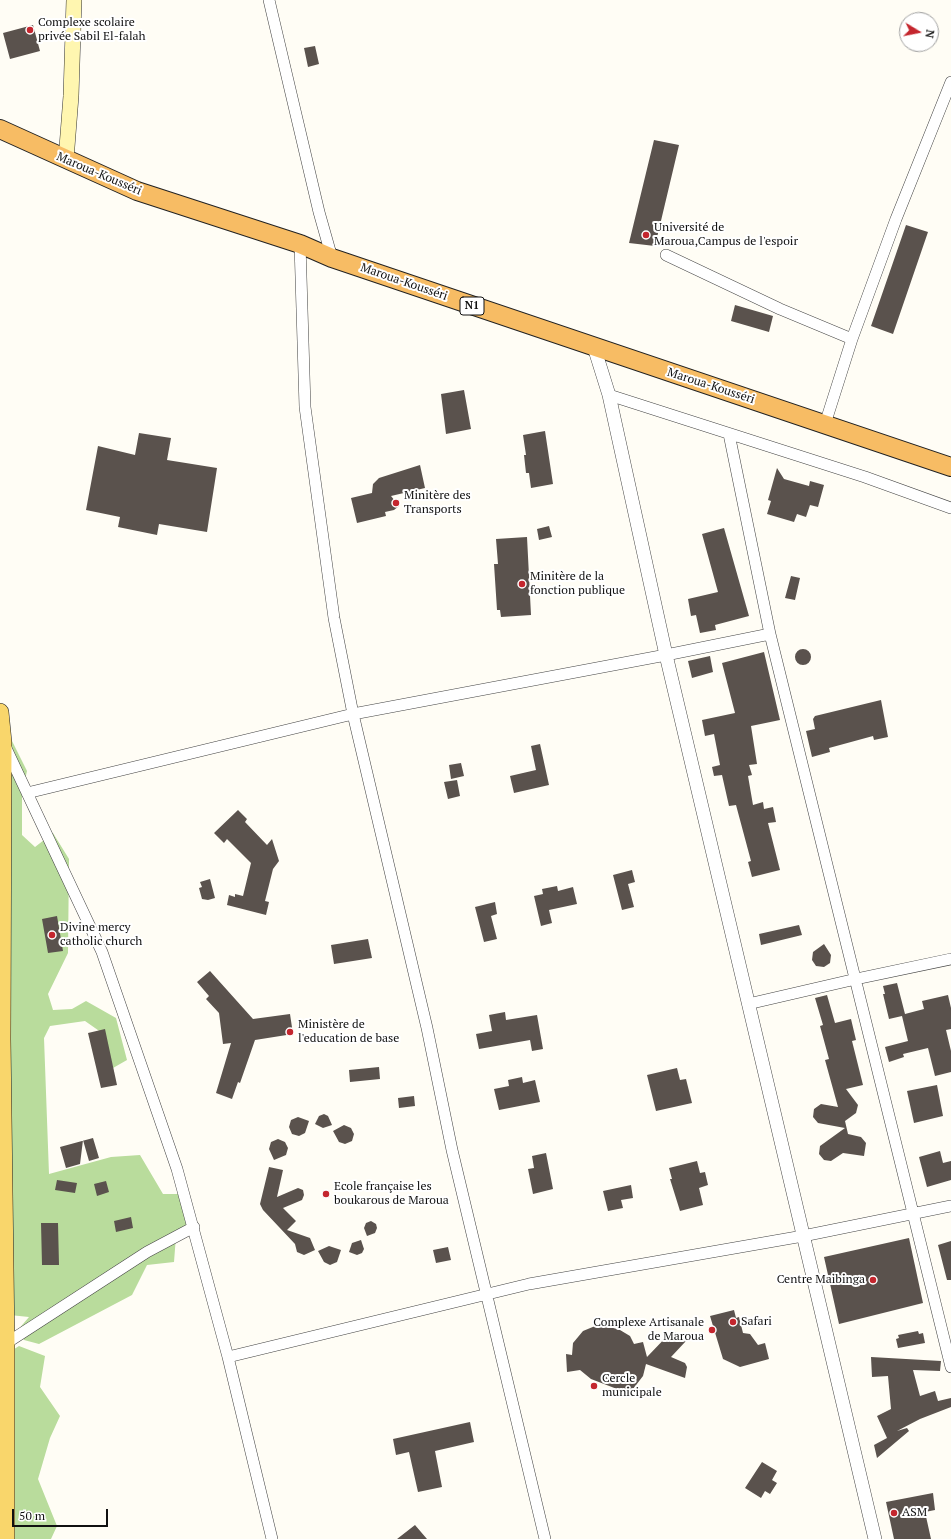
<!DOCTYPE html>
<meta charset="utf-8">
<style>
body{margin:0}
#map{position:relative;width:951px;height:1539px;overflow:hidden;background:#fffdf5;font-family:"PT Serif",serif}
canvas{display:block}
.north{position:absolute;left:899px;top:12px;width:40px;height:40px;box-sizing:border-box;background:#fff;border:1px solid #a0a0a0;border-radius:50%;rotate:100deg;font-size:11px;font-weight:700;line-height:16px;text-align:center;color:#111}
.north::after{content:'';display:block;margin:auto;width:14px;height:18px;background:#c4262e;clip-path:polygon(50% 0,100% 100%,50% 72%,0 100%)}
.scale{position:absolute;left:12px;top:1509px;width:96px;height:18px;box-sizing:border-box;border:2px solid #111;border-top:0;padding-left:5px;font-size:12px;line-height:14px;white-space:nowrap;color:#111;-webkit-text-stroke:3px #fff;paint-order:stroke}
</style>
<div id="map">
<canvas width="951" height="1539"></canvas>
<div class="north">N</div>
<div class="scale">50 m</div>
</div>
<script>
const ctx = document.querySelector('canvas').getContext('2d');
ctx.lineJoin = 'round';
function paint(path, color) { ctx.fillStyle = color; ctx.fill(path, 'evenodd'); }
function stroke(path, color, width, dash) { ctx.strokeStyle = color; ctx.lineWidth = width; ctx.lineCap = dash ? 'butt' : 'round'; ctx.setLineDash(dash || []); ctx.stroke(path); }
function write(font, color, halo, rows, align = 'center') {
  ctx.font = font + ' "PT Serif",serif'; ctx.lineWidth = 4; ctx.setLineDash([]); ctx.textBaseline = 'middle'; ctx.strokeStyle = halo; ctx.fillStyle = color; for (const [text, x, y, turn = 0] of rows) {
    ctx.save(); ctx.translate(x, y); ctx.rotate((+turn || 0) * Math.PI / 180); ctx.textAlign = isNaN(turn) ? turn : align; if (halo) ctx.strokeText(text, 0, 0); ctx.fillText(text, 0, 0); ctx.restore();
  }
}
paint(new Path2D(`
 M 11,739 L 27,771 L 22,794 L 22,835 L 35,847 L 53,833 L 69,859 L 68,953 L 48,994 L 53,1010 L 72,1009 L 86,1001 L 116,1018 L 127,1060 L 113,1068 L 105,1035 L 85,1021 L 50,1026 L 44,1038 L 49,1174 L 111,1157 L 140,1155 L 163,1194 L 179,1194 L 187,1224 L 176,1236 L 174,1262 L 147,1265 L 132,1295 L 39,1344 L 24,1340 L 17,1331 L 29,1317 L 0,1314 Z
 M 19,1346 L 45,1356 L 40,1387 L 60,1416 L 50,1438 L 38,1479 L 57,1526 L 51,1539 L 0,1539 L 0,1358 Z`), '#b9dc9c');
paint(new Path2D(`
 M 33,25 L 40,51 L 10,59 L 3,33 Z
 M 315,46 L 319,64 L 308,67 L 304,48 Z
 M 654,140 L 679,145 L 655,246 L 629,243 Z
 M 906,225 L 928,232 L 893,334 L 871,326 Z
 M 735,305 L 773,316 L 769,332 L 731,321 Z
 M 464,390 L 471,429 L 446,434 L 441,394 Z
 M 545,431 L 553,484 L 531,488 L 529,473 L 526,473 L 524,455 L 526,455 L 523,435 Z
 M 139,433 L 171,438 L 167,460 L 217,468 L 207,532 L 159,524 L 157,535 L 118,527 L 120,517 L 86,510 L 98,446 L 135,455 Z
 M 420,465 L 425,488 L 391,496 L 399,506 L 394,510 L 385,512 L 386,516 L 357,523 L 351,498 L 372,493 L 373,484 L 379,478 Z
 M 777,468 L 784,479 L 809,486 L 810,481 L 824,485 L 818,507 L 810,505 L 806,517 L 797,514 L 794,522 L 767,514 L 771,501 L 768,500 Z
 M 549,526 L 552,537 L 539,540 L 537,529 Z
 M 724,528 L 749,616 L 715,625 L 716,630 L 700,633 L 696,615 L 691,616 L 688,599 L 718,592 L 702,534 Z
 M 527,537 L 531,615 L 501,617 L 500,610 L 497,610 L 494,564 L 498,564 L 496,539 Z
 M 791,576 L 800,578 L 795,600 L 785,598 Z
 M795 657a8 8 0 1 1 16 0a8 8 0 1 1-16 0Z
 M 764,652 L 780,720 L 751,726 L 757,764 L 749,765 L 752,775 L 748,776 L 753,805 L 763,802 L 764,809 L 773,807 L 776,822 L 768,823 L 780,870 L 752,877 L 748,862 L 751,861 L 736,805 L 729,806 L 722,775 L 714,776 L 712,767 L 720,765 L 714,734 L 705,736 L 702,720 L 735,713 L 722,663 Z
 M 710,656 L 713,672 L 692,678 L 688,661 Z
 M 881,700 L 888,737 L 874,740 L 873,736 L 829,748 L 830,752 L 812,757 L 806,731 L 815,729 L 813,719 L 815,716 Z
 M 540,744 L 549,785 L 514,793 L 510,776 L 536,770 L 531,746 Z
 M 461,763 L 464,776 L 451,779 L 449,765 Z
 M 457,780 L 460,796 L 448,799 L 444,782 Z
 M 238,810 L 247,819 L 245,822 L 267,845 L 272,839 L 279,861 L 273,869 L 265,901 L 269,902 L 266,915 L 227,905 L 229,895 L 235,897 L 235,894 L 243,896 L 251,863 L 227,839 L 224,843 L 214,833 Z
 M 632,870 L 635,882 L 628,884 L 634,907 L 622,910 L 613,875 Z
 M 210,879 L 215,898 L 208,900 L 202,899 L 199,888 L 202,887 L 200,882 Z
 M 557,886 L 558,891 L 573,887 L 577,904 L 549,910 L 552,923 L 541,926 L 534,896 L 543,894 L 542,889 Z
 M 495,902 L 497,914 L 491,916 L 497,939 L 484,942 L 475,907 Z
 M 57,916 L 63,951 L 48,953 L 42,919 Z
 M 799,925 L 802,935 L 761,945 L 759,934 Z
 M 368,939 L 372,958 L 334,964 L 331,945 Z
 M 824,944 L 831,955 L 830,963 L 824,967 L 816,966 L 812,960 L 813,952 Z
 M 210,971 L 253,1019 L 290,1014 L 293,1034 L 255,1040 L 240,1083 L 238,1082 L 232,1099 L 216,1093 L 231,1043 L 223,1044 L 219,1013 L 206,999 L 209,996 L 197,982 Z
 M 897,983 L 905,1014 L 924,1009 L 922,1001 L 948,995 L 951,1008 L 951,1029 L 946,1030 L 951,1051 L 951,1072 L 935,1076 L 928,1048 L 903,1054 L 904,1057 L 889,1062 L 885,1047 L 908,1041 L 902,1016 L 889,1019 L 883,994 L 885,994 L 883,986 Z
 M 827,995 L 835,1023 L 851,1019 L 856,1040 L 852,1041 L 863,1085 L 846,1089 L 858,1105 L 856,1113 L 845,1121 L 848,1134 L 861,1137 L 866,1143 L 864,1156 L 843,1153 L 831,1161 L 824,1160 L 819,1154 L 820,1146 L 845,1128 L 818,1123 L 813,1117 L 814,1109 L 821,1104 L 838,1107 L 825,1060 L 829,1059 L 820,1026 L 823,1025 L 815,998 Z
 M 505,1012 L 506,1020 L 537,1015 L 543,1049 L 532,1051 L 530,1040 L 479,1049 L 476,1034 L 492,1031 L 489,1015 Z
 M 105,1029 L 117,1085 L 101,1088 L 88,1033 Z
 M 379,1067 L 380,1079 L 350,1082 L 349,1070 Z
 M 677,1068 L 680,1080 L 686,1079 L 692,1103 L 656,1111 L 647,1075 Z
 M 522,1077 L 523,1083 L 535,1080 L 540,1102 L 499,1110 L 494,1089 L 509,1086 L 508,1080 Z
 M 937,1085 L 943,1116 L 914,1123 L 907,1091 Z
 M 414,1096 L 415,1106 L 399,1108 L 398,1098 Z
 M 324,1114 L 328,1116 L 332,1125 L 323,1128 L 315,1124 L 319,1116 Z
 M 298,1117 L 309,1121 L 305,1133 L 299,1136 L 292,1134 L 289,1127 L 291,1120 Z
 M 344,1125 L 351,1128 L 354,1134 L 352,1141 L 345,1144 L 339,1142 L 333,1131 Z
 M 93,1138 L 99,1158 L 89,1161 L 83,1140 L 80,1164 L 66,1168 L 60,1147 Z
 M 278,1139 L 285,1142 L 288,1148 L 286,1155 L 274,1160 L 269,1149 L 271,1142 Z
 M 940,1151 L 943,1163 L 951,1161 L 951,1180 L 927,1187 L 919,1157 Z
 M 546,1153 L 553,1189 L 533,1194 L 528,1169 L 534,1168 L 532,1156 Z
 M 697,1161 L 700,1173 L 705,1172 L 708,1185 L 699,1188 L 703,1205 L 680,1211 L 670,1179 L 672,1179 L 669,1168 Z
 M 269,1167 L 283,1170 L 277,1197 L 298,1188 L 303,1190 L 304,1195 L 302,1200 L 283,1208 L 296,1221 L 287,1230 L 310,1238 L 315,1250 L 304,1255 L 297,1252 L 295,1244 L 263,1210 L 260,1204 Z
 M 57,1180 L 77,1183 L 75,1193 L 55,1190 Z
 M 106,1181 L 109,1192 L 97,1196 L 94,1184 Z
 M 631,1185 L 633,1198 L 621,1200 L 623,1208 L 608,1211 L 603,1191 Z
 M 131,1217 L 133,1228 L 116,1232 L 114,1221 Z
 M 371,1221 L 376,1224 L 377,1228 L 375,1233 L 367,1236 L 364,1228 L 366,1223 Z
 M 41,1223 L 58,1223 L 59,1265 L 42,1265 Z
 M 909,1238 L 923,1303 L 839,1324 L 824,1257 Z
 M 361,1240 L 364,1249 L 362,1253 L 357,1255 L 349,1252 L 352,1243 Z
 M 951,1241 L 951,1280 L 947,1280 L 938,1245 Z
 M 329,1246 L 341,1250 L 337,1262 L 330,1265 L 324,1262 L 318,1251 Z
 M 448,1247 L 451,1260 L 436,1263 L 433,1250 Z
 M 734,1310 L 736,1318 L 739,1317 L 743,1333 L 750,1334 L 758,1345 L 765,1343 L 769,1359 L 740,1367 L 723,1359 L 710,1316 Z
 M 600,1324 L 620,1330 L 630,1336 L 634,1344 L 643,1342 L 647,1357 L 670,1333 L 675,1332 L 686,1341 L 671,1357 L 685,1363 L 687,1367 L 685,1378 L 646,1364 L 643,1376 L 633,1389 L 619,1397 L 617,1389 L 591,1379 L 580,1370 L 567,1372 L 566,1354 L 572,1355 L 573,1343 L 583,1331 Z
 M 918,1331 L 919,1334 L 923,1333 L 925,1343 L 898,1348 L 896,1339 L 899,1338 L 898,1335 Z
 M 871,1357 L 941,1361 L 940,1371 L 913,1370 L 920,1396 L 935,1391 L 938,1401 L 951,1398 L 951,1407 L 920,1419 L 897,1431 L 907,1428 L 909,1431 L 877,1458 L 874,1445 L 887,1438 L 877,1416 L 891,1409 L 888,1376 L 872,1377 Z
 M 470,1422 L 474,1442 L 435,1451 L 442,1487 L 418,1492 L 409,1452 L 396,1455 L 393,1439 Z
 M 762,1462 L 777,1471 L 772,1480 L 777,1483 L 770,1494 L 765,1491 L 761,1498 L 745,1488 Z
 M 933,1493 L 935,1510 L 925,1512 L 931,1539 L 894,1539 L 886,1502 Z
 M 415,1525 L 427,1539 L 397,1539 Z`), '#5a524d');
const minor = new Path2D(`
 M 269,0 L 319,212 L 332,258
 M 300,244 L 305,407 L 334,618 L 353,714 L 427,1028 L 452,1150 L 545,1539
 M 666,255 L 780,309 L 852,339
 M 609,395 L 865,477 L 951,508
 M 825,424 L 852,339 L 896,219 L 951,82
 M 729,434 L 770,634 L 951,1367
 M 5,746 L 102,952 L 177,1169 L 228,1357 L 272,1539
 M 27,793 L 353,714 L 666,655 L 770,634
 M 748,1004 L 856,979 L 951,959
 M 2,1346 L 147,1252 L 194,1227
 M 228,1357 L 529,1284 L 803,1236 L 951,1206`);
const tertiary = new Path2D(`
 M 594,347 L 609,395 L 666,655 L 875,1539`);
const secondary = new Path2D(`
 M 66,160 L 71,96 L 74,0`);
const primary = new Path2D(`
 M 0,712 L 3,742 L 2,1039 L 6,1344 L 6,1539`);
const trunk = new Path2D(`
 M 0,129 L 137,191 L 300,244 L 332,258 L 951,467`);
stroke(minor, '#444', 12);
stroke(tertiary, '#444', 14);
stroke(secondary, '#333', 16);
stroke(primary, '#222', 18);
stroke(trunk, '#222', 20);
stroke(minor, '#fff', 11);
stroke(tertiary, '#fff', 13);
stroke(secondary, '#fff6b0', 15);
stroke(primary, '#f9d66b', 17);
stroke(trunk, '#f7bc64', 18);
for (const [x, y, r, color] of [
 [30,30,4,"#c4262e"],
 [646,235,4,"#c4262e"],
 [396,503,4,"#c4262e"],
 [522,584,4,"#c4262e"],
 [52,935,4,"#c4262e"],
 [290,1032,4,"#c4262e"],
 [326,1194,4,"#c4262e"],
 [873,1280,4,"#c4262e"],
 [733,1322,4,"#c4262e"],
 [712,1330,4,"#c4262e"],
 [594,1386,4,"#c4262e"],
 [894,1513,4,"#c4262e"]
]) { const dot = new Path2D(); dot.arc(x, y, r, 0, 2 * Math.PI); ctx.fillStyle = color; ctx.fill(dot); stroke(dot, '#fff', 1.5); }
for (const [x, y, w] of [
 [472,306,24]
]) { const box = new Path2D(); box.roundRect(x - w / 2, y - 9, w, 18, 3); ctx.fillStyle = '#fff'; ctx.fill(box); stroke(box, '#111', 1); }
write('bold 11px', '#111', null, [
 ["N1",472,306]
]);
write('12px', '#111', '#fff', [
 ["Complexe scolaire",38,23],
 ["privée Sabil El-falah",38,37],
 ["Université de",654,228],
 ["Maroua,Campus de l'espoir",654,242],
 ["Minitère des",404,496],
 ["Transports",404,510],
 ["Minitère de la",530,577],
 ["fonction publique",530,591],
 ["Divine mercy",60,928],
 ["catholic church",60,942],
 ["Ministère de",298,1025],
 ["l'education de base",298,1039],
 ["Ecole française les",334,1187],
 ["boukarous de Maroua",334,1201],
 ["Centre Maibinga",865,1280,"right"],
 ["Safari",741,1322],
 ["Complexe Artisanale",704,1323,"right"],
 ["de Maroua",704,1337,"right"],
 ["Cercle",602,1379],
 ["municipale",602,1393],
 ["ASM",902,1513]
], 'left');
write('12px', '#111', '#fff', [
 ["Maroua-Kousséri",99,174,23],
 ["Maroua-Kousséri",404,282,19],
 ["Maroua-Kousséri",711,386,18]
]);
</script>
